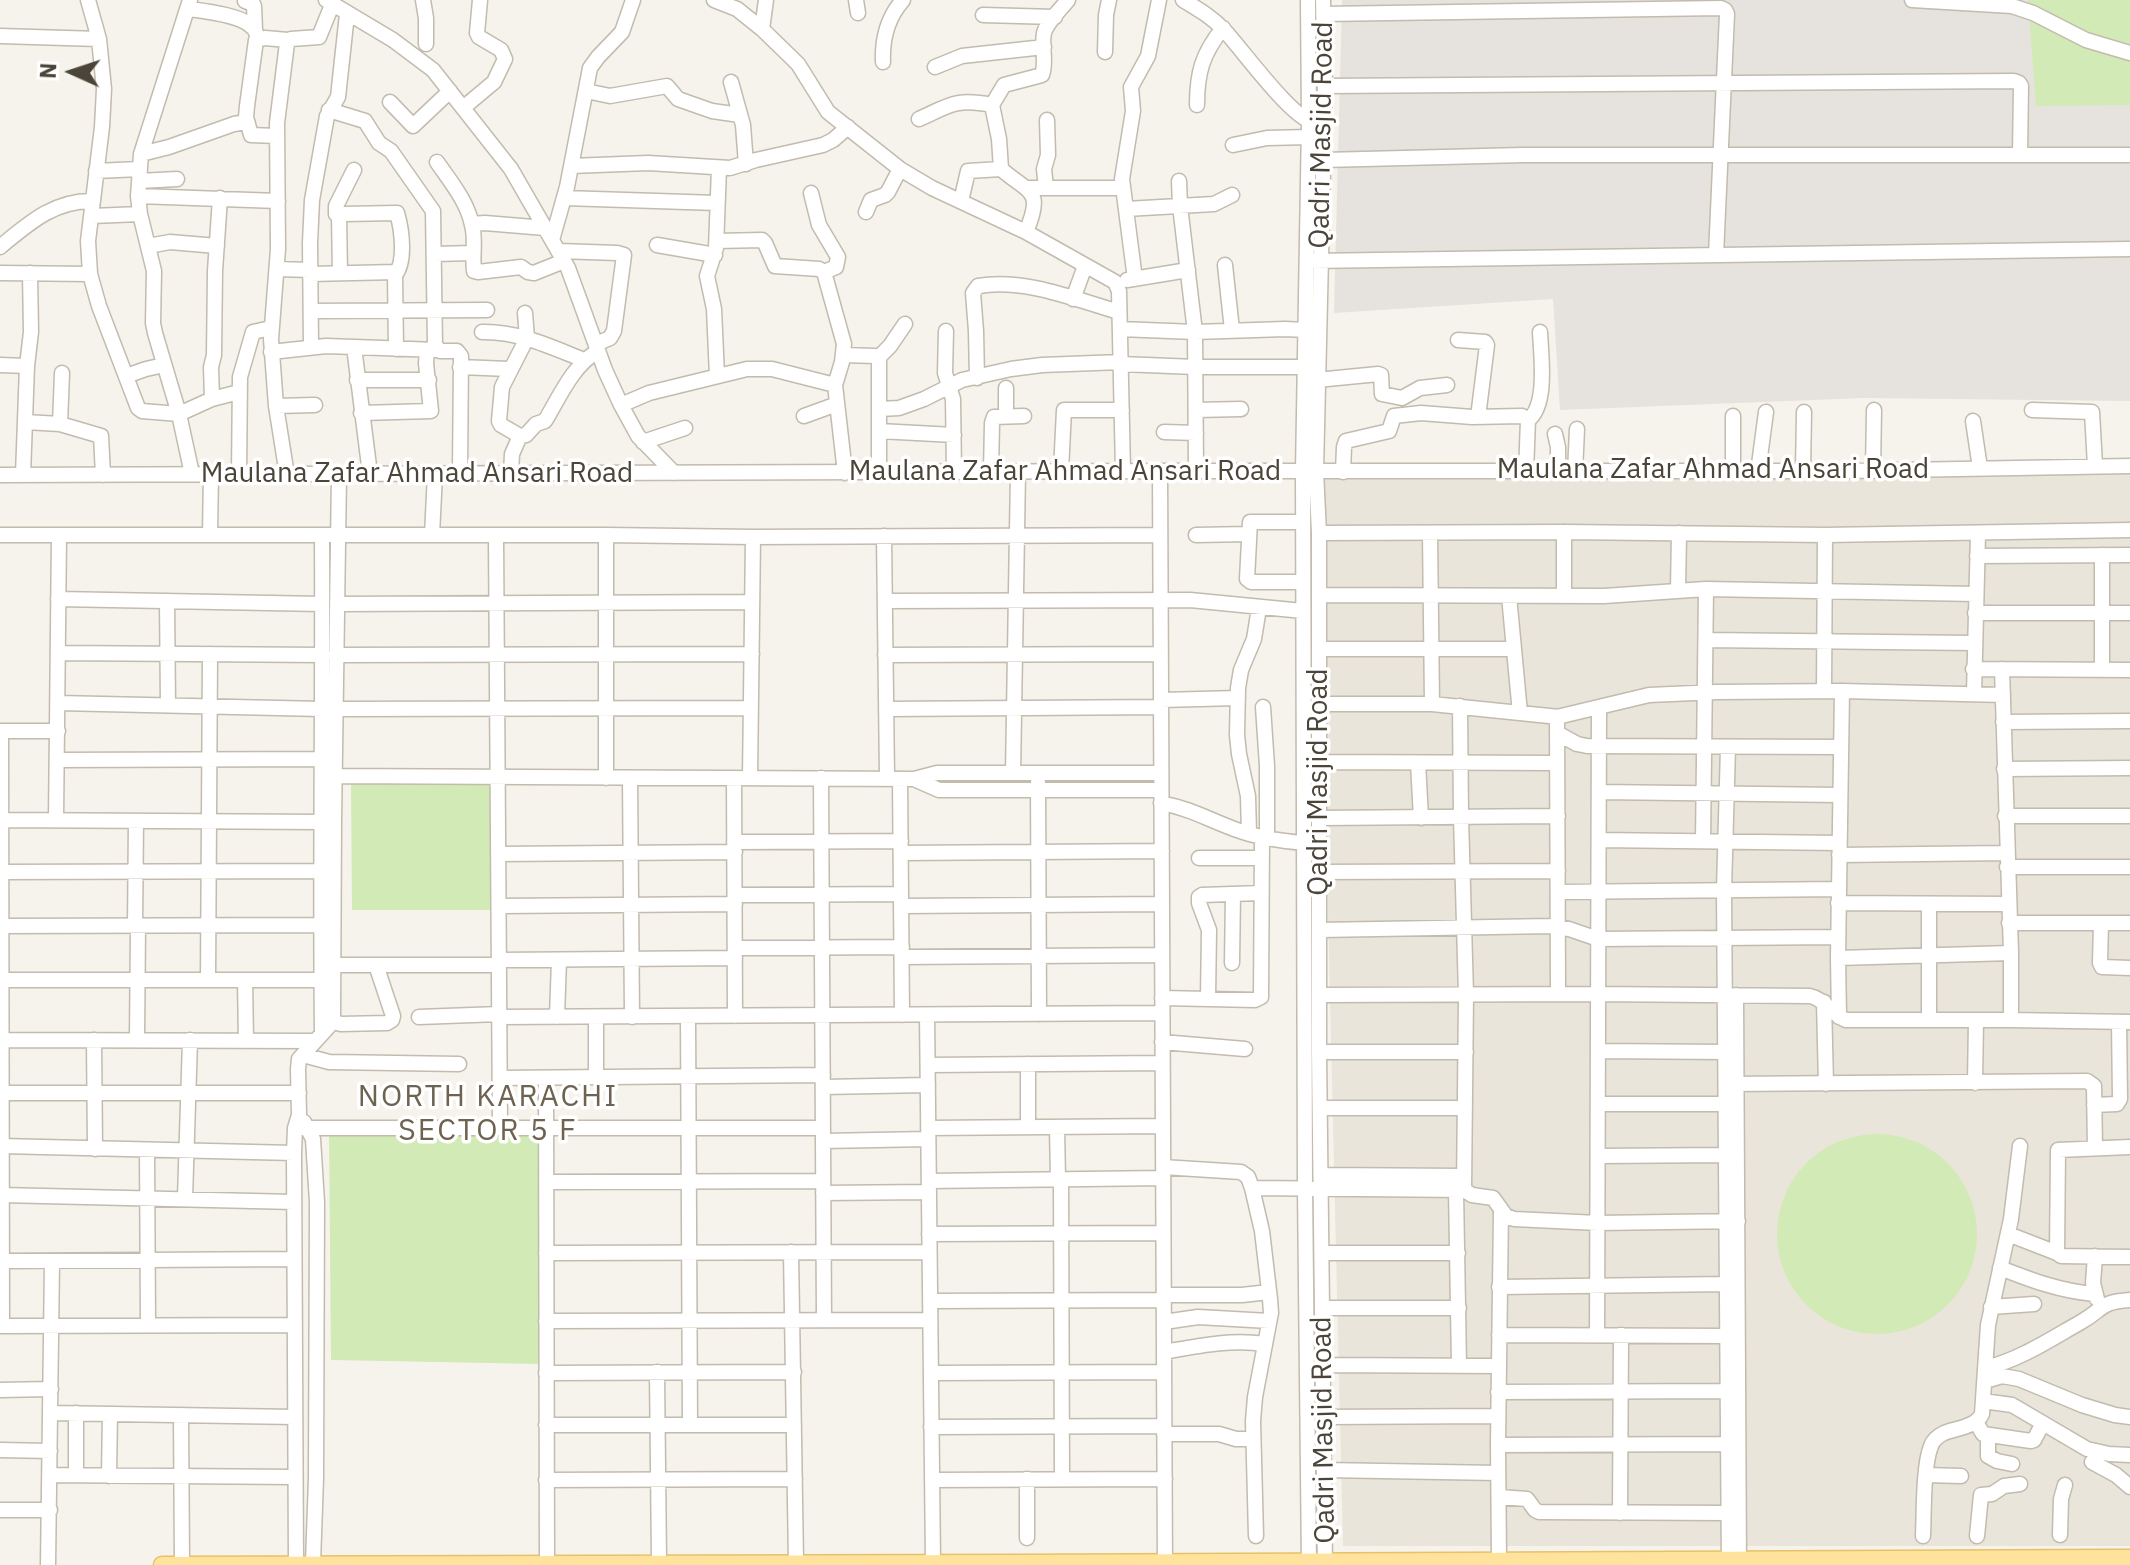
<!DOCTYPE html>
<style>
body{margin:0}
#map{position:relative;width:2130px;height:1565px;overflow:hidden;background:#f6f3ec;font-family:"IBM Plex Sans",sans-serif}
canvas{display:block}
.north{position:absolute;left:32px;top:32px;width:80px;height:80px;-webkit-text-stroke:6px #fff;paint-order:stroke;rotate:273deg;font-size:22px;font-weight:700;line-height:32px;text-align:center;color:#4b4439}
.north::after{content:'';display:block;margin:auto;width:28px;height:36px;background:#4b4439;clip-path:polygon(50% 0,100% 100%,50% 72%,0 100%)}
</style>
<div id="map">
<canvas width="2130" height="1565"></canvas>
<div class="north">N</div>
</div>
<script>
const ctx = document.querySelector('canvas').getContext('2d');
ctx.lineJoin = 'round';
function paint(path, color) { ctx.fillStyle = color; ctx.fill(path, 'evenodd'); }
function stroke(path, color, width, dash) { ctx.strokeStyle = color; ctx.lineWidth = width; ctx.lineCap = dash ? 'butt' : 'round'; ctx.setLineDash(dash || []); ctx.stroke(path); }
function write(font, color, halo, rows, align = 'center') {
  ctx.font = font + ' "IBM Plex Sans",sans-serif'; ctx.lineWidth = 7; ctx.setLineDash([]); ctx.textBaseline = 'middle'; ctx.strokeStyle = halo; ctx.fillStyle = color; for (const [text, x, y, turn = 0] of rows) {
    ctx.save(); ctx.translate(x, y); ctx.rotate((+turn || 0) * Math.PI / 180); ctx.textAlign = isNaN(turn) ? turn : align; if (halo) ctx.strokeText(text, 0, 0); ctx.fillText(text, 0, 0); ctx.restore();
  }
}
paint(new Path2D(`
 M 2130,470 L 2130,1546 L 1343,1546 L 1319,533 L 1320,472 Z`), '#eae5da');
paint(new Path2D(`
 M 1342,0 L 2032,0 L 2036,105 L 2130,105 L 2130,401 L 1864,398 L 1560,410 L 1553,299 L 1334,313 Z`), '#e6e2dd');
paint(new Path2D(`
 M 2028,0 L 2130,0 L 2130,105 L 2036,106 Z
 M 351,784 L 491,784 L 492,910 L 352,910 Z
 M1777 1234a100 100 0 1 1 200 0a100 100 0 1 1-200 0Z
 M 329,1134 L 540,1134 L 542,1364 L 331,1360 Z`), '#d2eab5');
const minor = new Path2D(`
 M 88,0 L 99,39 L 104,89 L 102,127 L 88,241 L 90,274 L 99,306 L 138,408 L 142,411 L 179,414 L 212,399 L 239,392
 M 190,0 L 141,154 L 138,196 L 140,214 L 154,271 L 153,323 L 155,333 L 179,414 L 192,474
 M 326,0 L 393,40 L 433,70 L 511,169 L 568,268 L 605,370 L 621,405 L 638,436 L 674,473
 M 423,0 L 426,18 L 426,44
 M 714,0 L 737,9 L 762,29 L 798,64 L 828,112 L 900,169 L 932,188 L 1026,232 L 1115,282 L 1119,291 L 1123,471
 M 856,0 L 858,13
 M 1183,0 C 1198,9 1212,17 1224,30 C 1242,49 1294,122 1316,123
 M 1308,0 L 1309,122 L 1303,471 L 1305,1189 L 1309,1565
 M 1323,0 L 1325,86 L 1316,471 L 1319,533 L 1319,1052 L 1325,1565
 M 1912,0 L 2012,6 L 2033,13 L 2086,40 L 2130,53
 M 245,1 L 253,4 L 254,6 L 255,30
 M 189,9 C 204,11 242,15 252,27 C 255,29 257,35 258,38
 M 1323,14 L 1721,8 L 1725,10 L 1727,14 L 1716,255
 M 983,15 L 1055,17
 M 762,29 L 766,0
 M 0,36 L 99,39
 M 1105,52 L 1106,15 L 1109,0
 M 883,62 C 882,39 887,18 903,0
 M 935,67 L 962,56 L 1044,47
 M 731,82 L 743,125 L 746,164
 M 1325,86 L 2014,81 L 2019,83 L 2021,86 L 2020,155
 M 586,91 L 610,96 L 667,86 L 678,99 L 712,111 L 740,115
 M 390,102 L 413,126 L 450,91
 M 1197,105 C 1197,73 1202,54 1223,28
 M 463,108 L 494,82 L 505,59 L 501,50 L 479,37 L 477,33 L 480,0
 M 329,110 L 365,121 L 379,143 L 391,151 L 433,211 L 435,345 L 440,351 L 457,351 L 461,356 L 460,474
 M 919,119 C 950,105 956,98 992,105
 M 276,136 L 251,135 L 246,117 L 247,106 L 256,40 L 265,38 L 288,40
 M 1233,145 L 1267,138 L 1309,137
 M 141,154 L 169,147 L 234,124 L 247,122
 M 1324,160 L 1523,155 L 2130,155
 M 437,162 C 450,181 467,201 472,225 C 476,239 472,256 474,271 L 478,272 L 521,267 L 528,272 L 534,273 L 564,261
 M 571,166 L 648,163 L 730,168 L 756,160 L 823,145 L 833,140 L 848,127
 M 96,171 L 139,169
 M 139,181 L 177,179
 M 1179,181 L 1180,206 L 1195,332 L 1196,471
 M 1028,188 L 1122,188
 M 1046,188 L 1044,169 L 1048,155 L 1047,120
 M 811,193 L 819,225 L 838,257 L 836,267 L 824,272
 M 138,196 L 278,201
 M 564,198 L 717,203
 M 961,201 L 968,171 L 1001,169
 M 1126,209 L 1214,204 L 1232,195
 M 866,212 L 871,200 L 885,195 L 888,192 L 900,169
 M 92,216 L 140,214
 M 339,216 L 336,214 L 336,206 L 354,170
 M 472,224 L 485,223 L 545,228
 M 1026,232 C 1044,189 1030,194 1001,169 L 999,139 L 992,105 L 1004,85 L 1042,75 C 1047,61 1041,47 1044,33 C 1047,22 1061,9 1068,0
 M 552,240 L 567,187 L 590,68 L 598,57 L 622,32 L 633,0
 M 717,241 L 762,240 L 765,243 L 775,266 L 819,269 L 824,272 L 844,344 L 842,362 L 835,385 L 845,473
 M 657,245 L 715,255
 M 148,246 L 170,242 L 217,246
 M 0,247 C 28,224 54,200 93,201
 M 559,251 L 617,253 L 624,255 L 614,331 L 610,338 L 596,344
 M 434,254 L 473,253
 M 1311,261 L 2130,249
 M 1225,265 L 1232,330
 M 277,269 L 310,270
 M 0,273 L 90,274
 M 340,273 L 339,216 L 343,214 L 397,213 C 402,230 406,262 395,275 L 396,349
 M 310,274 L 396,272
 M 1135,279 L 1122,179 L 1133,111 L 1131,87 L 1148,56 L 1159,0
 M 1127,280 L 1188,270
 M 1073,299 L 1085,266
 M 311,311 L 487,310
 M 525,313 L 527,338 L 502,387 L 499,421 L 501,425 L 520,436 L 526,435 L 536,424 L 545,421 C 560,396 573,365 598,351
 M 1120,329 L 1195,332 L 1285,329 L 1305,330
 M 946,331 L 945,373 L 953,399 L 954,472
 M 482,332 C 518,331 551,347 584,360
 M 1458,340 L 1485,342 L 1487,345 L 1478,417
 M 311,347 L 310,243 L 312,200 L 327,116 L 338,97 L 347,14
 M 354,347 L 370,474
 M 271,352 L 326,346 L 438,350
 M 843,355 L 875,356 L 879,360 L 879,473
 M 878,358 L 890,346 L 905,324
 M 1121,364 L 1196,367 L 1305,367
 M 0,365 L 27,366
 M 460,367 L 509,369
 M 126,376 L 146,369 L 164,365
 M 717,376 L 714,309 L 707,276 L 716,248 L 719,168
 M 977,378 L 976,331 L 973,293 L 978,286 C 1025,278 1074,299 1119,312
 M 357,380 L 429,380
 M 1317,380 L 1378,374 L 1381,375 L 1382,394 L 1402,398 L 1420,388 L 1447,385
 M 212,399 L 211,367 L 214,355 L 215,271 L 220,198
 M 621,405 L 649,393 L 747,369 L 772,369 L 835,385
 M 276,406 L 315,405
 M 879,409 L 899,408 L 924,399 L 962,380 L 1011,369 L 1042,365 L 1121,362
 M 1196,410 L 1241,409
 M 2032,410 L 2092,412 L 2095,466
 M 361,413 L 431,411 L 426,363 L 427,351
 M 804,416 L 837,404
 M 1006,416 L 1006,388
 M 1528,420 C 1548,406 1541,355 1540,332
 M 1973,421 L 1980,468
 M 25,422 L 60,424 L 101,436 L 103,475
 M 60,424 L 62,373
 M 879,431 L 954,435
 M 1164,432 L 1196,433
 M 1555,434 L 1558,447 L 1558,472
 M 643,442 L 685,428
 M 1061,471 L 1064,410 L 1122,410
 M 1160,471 L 1165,1565
 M 1803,471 L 1804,412
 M 1873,471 L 1874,410
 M 991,472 L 992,423 L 994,417 L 1024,416
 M 1343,472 L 1344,447 L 1346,441 L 1389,431 L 1394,416 L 1421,413 L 1472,417 L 1522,416 L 1528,420 L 1526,472
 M 1575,472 L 1577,429
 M 1733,472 L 1733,416
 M 1758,472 L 1766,412
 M 239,474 L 240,377 L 253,332 L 271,328
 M 511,474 L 512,454 L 520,436
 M 0,475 L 1160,471 L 1845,471 L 2130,466
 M 23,475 L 27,366 L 31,332 L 30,273
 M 287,475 L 276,406 L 271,339 L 278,249 L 277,123 L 287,43 L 291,39 L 319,37 L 332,5
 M 1303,522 L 1250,522 L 1247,579 L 1251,582 L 1303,582
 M 1319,533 L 1564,532 L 1825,535 L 2130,530
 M 1430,533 L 1432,704
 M 0,535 L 606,535 L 753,537 L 1160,535
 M 210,535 L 211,474
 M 322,535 C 323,701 320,866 322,1032
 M 432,535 L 435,474
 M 1196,535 L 1249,534
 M 496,536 L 500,1128
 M 884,536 L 887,778
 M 1977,556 L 2130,555
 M 1678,591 L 1679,533
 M 1319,595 L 1604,596 L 1706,589 L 1976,594
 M 1509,596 L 1520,713
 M 1564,596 L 1564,532
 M 58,599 L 322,604
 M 167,601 L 168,705
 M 885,601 L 1190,600 L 1303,611
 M 337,604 L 752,602
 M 1975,613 L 2130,613
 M 1706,640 L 1974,643
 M 1319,649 L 1514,649
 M 58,653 L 323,655
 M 337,655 L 752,654
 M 885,655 L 1161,654
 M 1973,669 L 2130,670
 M 2002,669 L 2011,953 L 2011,1020
 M 2102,670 L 2102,555
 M 1824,691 L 1825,535
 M 1974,694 L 1978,534
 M 1161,700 L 1238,698
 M 58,703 L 322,709
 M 1319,704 L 1432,704 L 1559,717
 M 1460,706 L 1461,817 L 1466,995 L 1464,1190 L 1472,1195 L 1493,1198 L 1506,1216 L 1514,1219 L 1598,1223 L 1738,1221
 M 1263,707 L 1267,766 L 1267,839
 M 336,709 L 751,708
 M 886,709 L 1161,707
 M 2003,722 L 2130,721
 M 0,731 L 58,731
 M 1,731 L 2,1326
 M 1557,733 L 1577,744 L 1587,746 L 1841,747
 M 1728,747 L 1724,890 L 1729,1565
 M 57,760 L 329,759
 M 1319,762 L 1557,763
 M 1418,763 L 1421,818
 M 2004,769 L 2130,768
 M 1013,773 L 1018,472
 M 334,776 L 914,779 L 937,773 L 1161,773
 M 606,778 L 606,535
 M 630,778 L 632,1017
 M 734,778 L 735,1016
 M 750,778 L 753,537
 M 821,778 L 824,1320
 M 900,779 L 902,1015
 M 914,779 L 939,790 L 1161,790
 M 1038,782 L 1039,1014
 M 1599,792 L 1840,795
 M 1161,803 C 1192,809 1209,820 1237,830 C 1259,838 1281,841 1304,843
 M 2005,816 L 2130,816
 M 1319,818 L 1558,816
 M 0,820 L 321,822
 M 56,820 L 59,535
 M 1249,834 L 1248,796 L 1239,754 L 1237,735 L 1238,688 L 1241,670 L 1254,639 L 1259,608
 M 1599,840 L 1839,843
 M 1703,841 L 1706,589
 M 734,842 L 901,841
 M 901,853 L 1162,851
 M 498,854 L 735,852
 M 1839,855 L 2006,853
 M 1199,858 L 1261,858
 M 2007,867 L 2130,867
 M 0,872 L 321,871
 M 1319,872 L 1558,871
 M 1558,892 L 1839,889
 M 735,895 L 901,894
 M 1838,903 L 2009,904
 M 1929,904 L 1929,1020
 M 499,906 L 735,904
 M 901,906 L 1162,904
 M 2009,923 L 2130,923
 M 2101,923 L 2100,963 L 2102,967 L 2130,968
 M 0,926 L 322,925
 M 135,926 L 136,821
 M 1319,930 L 1551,926 L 1569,929 L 1598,939 L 1838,937
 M 735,948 L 902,947
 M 902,957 L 1162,955
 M 1838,958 L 2011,953
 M 499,960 L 735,958
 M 1232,963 L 1233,894
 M 335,965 L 499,965
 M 1,980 L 322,980
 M 208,980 L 210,654
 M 245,980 L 246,1041
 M 1558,994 L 1557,717 L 1649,695 L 1717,692 L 1842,691 L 2003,695
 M 1319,995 L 1597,994 L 1810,996 C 1825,999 1831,1014 1846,1020 L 2011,1020 L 2130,1022
 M 1736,995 L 1739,1565
 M 1162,998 L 1255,1000 L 1261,997 L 1262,838
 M 1208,999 L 1209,930 L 1199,903 L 1199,897 L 1202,895 L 1261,893
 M 1824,1002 L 1826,1084
 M 927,1015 L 933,1562
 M 688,1016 L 690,1425
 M 419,1017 L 499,1014
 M 499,1017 L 1162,1013
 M 557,1017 L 559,960
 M 1839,1017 L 1838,958 L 1842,691
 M 331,1021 L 341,1024 L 387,1023 L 392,1020 L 393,1016 L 376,965
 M 137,1039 L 138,926
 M 0,1040 L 315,1041
 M 94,1040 L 95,1149
 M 1162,1042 L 1245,1049
 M 1598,1051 L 1726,1052
 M 1319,1052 L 1466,1052
 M 303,1055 L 329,1062 L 459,1064
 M 1028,1064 L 1028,1127
 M 928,1065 L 1162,1063
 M 596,1077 L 596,1017
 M 500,1078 L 823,1075
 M 546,1078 L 547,1564
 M 1975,1083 L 1976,1020
 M 1730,1084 L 2087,1081 L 2094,1086 L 2095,1148
 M 823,1087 L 928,1085
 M 1,1093 L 299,1093
 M 1598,1104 L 1726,1104
 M 2094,1105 L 2117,1104 L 2120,1099 L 2119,1022
 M 1321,1108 L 1465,1108
 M 304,1122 L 313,1139 L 317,1202 L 316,1478 L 313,1563
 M 1057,1127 L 1058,1180
 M 295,1128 L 823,1128
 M 928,1128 L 1163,1126
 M 823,1141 L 928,1139
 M 1,1146 L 294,1153
 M 2130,1147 L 2058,1150 L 2057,1253 L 2061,1256 L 2130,1257
 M 147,1150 L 148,1325
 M 1598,1156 L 1726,1155
 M 1163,1167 L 1241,1172 L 1248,1177 L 1252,1188 L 1262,1231 L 1270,1299 L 1271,1313 L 1255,1397 L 1253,1421 L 1256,1536
 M 1321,1175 L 1464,1176
 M 1061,1179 L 1062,1479
 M 929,1181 L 1163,1178
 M 546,1182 L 823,1181
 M 1252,1188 L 1464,1190
 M 1456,1190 L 1459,1366
 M 823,1193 L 929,1192
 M 1,1195 L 294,1202
 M 185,1198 L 190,1040
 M 929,1234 L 1163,1233
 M 2008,1234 L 2057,1253
 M 791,1252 L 796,1562
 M 546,1253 L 929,1252
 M 1322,1253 L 1458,1253
 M 2095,1256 L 2093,1283 L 2097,1299
 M 0,1261 L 293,1259
 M 2000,1268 C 2031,1280 2060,1291 2094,1294
 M 1499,1287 L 1727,1284
 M 1164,1295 L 1242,1295 L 1269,1292
 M 930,1301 L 1164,1300
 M 1991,1307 L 2034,1304
 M 1322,1308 L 1459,1308
 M 546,1321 L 930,1320
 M 1164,1322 L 1198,1317 L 1269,1321
 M 0,1326 L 294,1325
 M 1499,1335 L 1727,1336
 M 1597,1335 L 1599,707
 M 1164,1352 C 1198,1346 1230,1339 1265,1344
 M 1323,1365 L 1499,1366
 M 1986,1368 C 2021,1359 2049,1340 2081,1322 C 2104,1309 2099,1302 2130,1300
 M 657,1372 L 659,1562
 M 546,1373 L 794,1372
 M 931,1373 L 1164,1372
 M 1985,1381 L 2002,1376 L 2019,1379 L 2082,1405 L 2115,1415 L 2130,1417
 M 0,1390 L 51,1389
 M 1498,1392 L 1728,1391
 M 1983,1401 L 2012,1405 L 2087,1449 L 2109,1454 L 2130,1455
 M 51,1413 L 295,1417
 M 181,1415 L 182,1565
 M 1323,1417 L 1498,1416
 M 1976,1422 L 1983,1434 L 2031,1441 L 2034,1440 L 2043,1423
 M 546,1425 L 794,1425
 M 931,1427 L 1164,1426
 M 1164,1434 L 1219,1434 L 1236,1439 L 1253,1439
 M 1988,1436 L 1988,1456 L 1997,1461 L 2012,1464
 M 1498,1445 L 1727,1444
 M 0,1450 L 50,1451
 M 2092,1462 L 2116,1475 L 2130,1487
 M 1324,1470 L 1498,1473
 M 50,1475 L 295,1477
 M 76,1475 L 76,1413
 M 1926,1475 L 1961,1476
 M 109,1476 L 110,1414
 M 1027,1479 L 1027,1538
 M 546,1480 L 795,1479
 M 932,1480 L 1165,1479
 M 1499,1497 L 1527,1499 L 1535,1510 L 1539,1512 L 1727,1513
 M 0,1510 L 50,1510
 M 1620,1513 L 1621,1335
 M 2060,1535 L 2061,1499 L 2065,1485
 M 1923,1536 C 1924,1513 1923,1466 1931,1446 C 1933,1440 1938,1436 1944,1433 C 1957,1428 1976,1427 1982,1414 L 1988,1325 L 2011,1219 L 2020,1146
 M 1977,1536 L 1981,1495 L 1992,1494 L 2004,1486 L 2020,1484
 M 1499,1560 L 1498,1445 L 1501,1209
 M 296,1564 L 294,1153 L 295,1128 L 299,1115 L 298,1069 L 299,1059 L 330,1025 L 333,1015 L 334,822 L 339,474
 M 48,1565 L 52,1261`);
const major = new Path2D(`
 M 162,1565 C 449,1562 736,1563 1022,1563 C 1392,1562 1761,1557 2130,1558`);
stroke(minor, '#c2bbae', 17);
stroke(major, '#e6c16a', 19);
stroke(minor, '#fff', 14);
stroke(major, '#ffe39c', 16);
write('28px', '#4b4439', '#fff', [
 ["Qadri Masjid Road",1322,135,-89],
 ["Maulana Zafar Ahmad Ansari Road",1713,470],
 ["Maulana Zafar Ahmad Ansari Road",1065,472],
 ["Maulana Zafar Ahmad Ansari Road",417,474],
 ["Qadri Masjid Road",1319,782,-90],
 ["Qadri Masjid Road",1324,1430,-91]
]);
ctx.letterSpacing = '2px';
write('30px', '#6e6250', '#fff', [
 ["NORTH KARACHI",488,1097],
 ["SECTOR 5 F",488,1131]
]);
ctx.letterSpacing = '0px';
</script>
